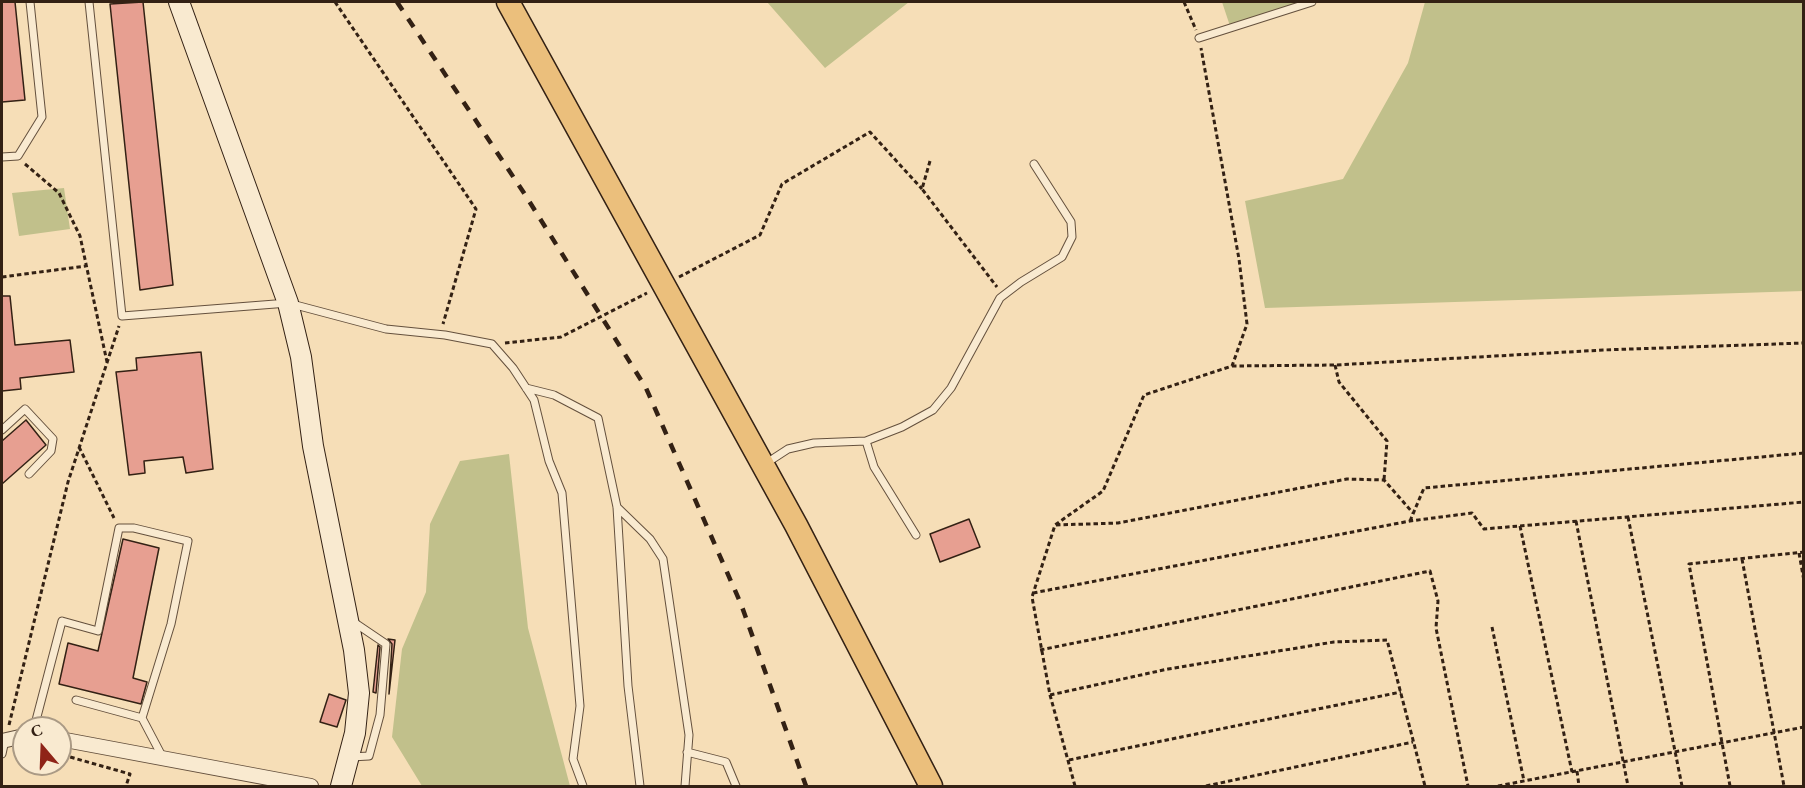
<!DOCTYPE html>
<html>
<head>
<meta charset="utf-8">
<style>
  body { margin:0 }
  #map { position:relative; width:1805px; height:788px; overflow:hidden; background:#f6deb7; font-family:"EB Garamond",serif }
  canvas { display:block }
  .frame { position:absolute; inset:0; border:3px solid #332114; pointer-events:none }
  .north { position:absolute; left:12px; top:716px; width:60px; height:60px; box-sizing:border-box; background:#f9ead0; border:2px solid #aa9a85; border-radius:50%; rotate:341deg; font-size:16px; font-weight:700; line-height:24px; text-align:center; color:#332114 }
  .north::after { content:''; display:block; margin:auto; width:21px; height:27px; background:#8f2418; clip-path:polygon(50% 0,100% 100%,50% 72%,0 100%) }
</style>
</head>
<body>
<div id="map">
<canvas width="1805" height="788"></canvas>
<div class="frame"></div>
<div class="north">С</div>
</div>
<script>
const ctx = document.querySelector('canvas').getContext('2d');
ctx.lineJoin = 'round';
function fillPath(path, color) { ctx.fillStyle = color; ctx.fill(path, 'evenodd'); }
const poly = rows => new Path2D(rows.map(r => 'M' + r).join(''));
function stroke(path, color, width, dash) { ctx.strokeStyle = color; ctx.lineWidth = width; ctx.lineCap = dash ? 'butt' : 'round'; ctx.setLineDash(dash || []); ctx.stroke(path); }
fillPath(poly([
  [767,2,909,2,825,68],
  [1222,2,1304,2,1230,26],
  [1425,2,1803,2,1803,291,1265,308,1245,201,1343,179,1408,63],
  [64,188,70,229,19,236,12,193],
  [509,454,528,628,570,786,422,786,392,737,402,649,426,592,430,524,460,461]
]), '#c1c08b');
const building = poly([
  [2,2,15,2,25,100,2,102,2,2],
  [143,2,173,285,140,290,110,4,143,2],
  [2,296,10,296,15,345,70,340,74,372,20,378,21,389,2,391,2,296],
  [201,352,213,469,186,473,183,457,144,461,145,473,129,475,116,372,137,370,136,358,201,352],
  [26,420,46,445,2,484,2,441,26,420],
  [969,519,980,547,940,562,930,534,969,519],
  [123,539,159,548,133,678,147,682,141,704,59,684,68,643,98,651,123,539],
  [388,639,395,640,389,694,392,644,388,639],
  [378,645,380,647,376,693,373,692,378,645],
  [329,694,346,700,337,727,320,722,329,694]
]);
fillPath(building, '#e79f91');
stroke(building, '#332114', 1.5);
const lane = poly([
  [89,2,122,316,288,303,386,329,445,335,492,344,513,368,534,400,549,461,562,493,580,706,573,759,583,786],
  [1199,38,1312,2],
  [2,157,18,156,42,117,30,2],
  [526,388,554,395,598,418,617,507,628,686,640,786],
  [2,430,25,409,53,439,51,451,29,474],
  [866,441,874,467,916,535],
  [765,464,788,449,814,443,866,441,902,427,933,410,951,388,1000,298,1021,282,1062,257,1072,237,1071,222,1034,164],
  [617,507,650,539,663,559,689,735,685,786],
  [76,700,142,718,162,756],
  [34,728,62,621,98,631,119,528,134,528,188,541,171,624,142,718],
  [687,752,726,762,736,786],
  [2,754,5,740],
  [351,757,369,756,380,715,386,644,352,621]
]);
const street = poly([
  [60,739,311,786],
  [2,741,24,736]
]);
const secondary = poly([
  [179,2,288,303,301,357,313,446,354,650,359,693,355,733,341,786]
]);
const primary = poly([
  [508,2,796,525,931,786]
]);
stroke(lane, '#64503d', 9);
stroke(street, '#64503d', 16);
stroke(secondary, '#332114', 22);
stroke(primary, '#332114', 25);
stroke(poly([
  [335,2,476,209,443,324],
  [1184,2,1196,30],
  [930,161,922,189,997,287],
  [25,164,59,193,80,236,107,362],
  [2,277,86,266],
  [679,277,760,235,782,184,870,132,922,189],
  [505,343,561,337,647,293],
  [1335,365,1339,382,1387,441,1384,480],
  [1232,366,1335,365,1603,350,1804,343],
  [79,447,114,518],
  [1628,517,1682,786],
  [1410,521,1424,488,1804,453],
  [1576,521,1628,786],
  [1056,525,1118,523,1347,479,1384,480,1413,513],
  [1520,526,1572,772],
  [1799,553,1804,581],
  [1742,559,1784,786],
  [1033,593,1410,521,1472,513,1484,529,1804,502],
  [1492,627,1524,781],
  [1040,650,1430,571,1438,601,1436,628,1468,786],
  [1050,695,1168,669,1334,642,1387,640,1425,786],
  [9,725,68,482,119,326],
  [63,755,130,774,126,786],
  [1069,760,1401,692],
  [1577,771,1579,786],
  [1075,786,1050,695,1032,597,1055,525,1103,491,1144,395,1232,366,1247,324,1239,259,1201,48],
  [1206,786,1413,742],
  [1498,786,1804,727],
  [1730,786,1689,564,1804,552]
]), '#332114', 3, [4.5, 3]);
stroke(lane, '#f9ead0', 7);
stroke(street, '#f9ead0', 14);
stroke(secondary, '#f9ead0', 20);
stroke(primary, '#ebbf7c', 22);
stroke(poly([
  [397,2,524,193,646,388,741,604,806,786]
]), '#332114', 4.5, [10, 10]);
</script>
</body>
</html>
